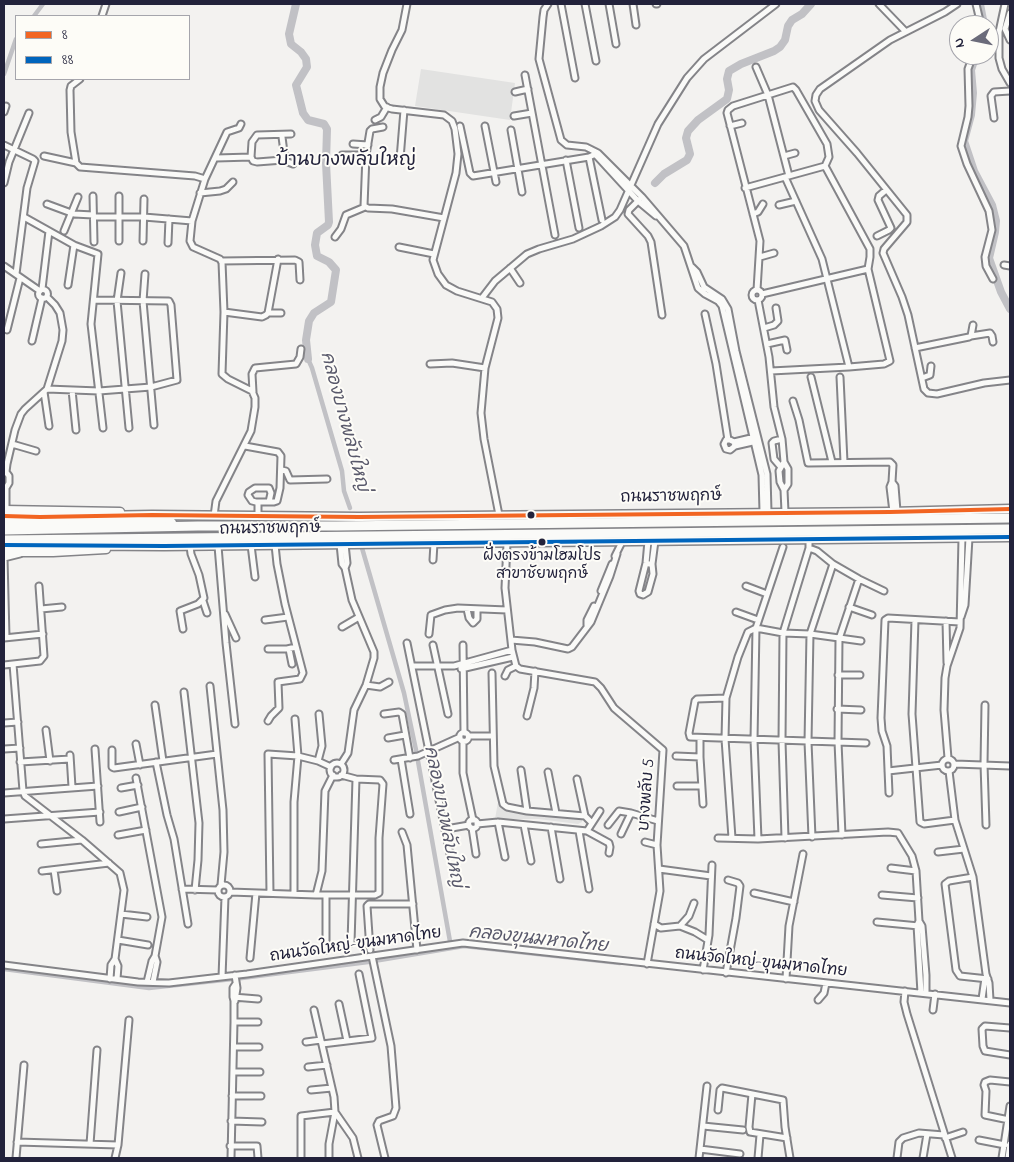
<!DOCTYPE html>
<html>
<head>
<meta charset="utf-8">
<style>
  body { margin:0 }
  #map { position:relative; width:1014px; height:1162px; overflow:hidden; background:#f3f2f0; font-family:"Indie Flower",sans-serif }
  canvas { display:block }
  .frame { position:absolute; inset:0; border:5px solid #22223b; pointer-events:none }
  .legend { position:absolute; left:15px; top:15px; width:175px; height:65px; box-sizing:border-box; background:#fdfcf7; border:1px solid #a5a5ac; margin:0; padding:6px 9px; list-style:none; font-size:15px; color:#22223b }
  .legend li { display:flex; align-items:center; gap:10px; height:25px }
  .legend b { width:25px; border:1px solid #a5a5ac }
  .north { position:absolute; left:949px; top:15px; width:50px; height:50px; box-sizing:border-box; background:#fdfcf7; border:1px solid #a5a5ac; border-radius:50%; rotate:259deg; font-size:14px; font-weight:700; line-height:20px; text-align:center; color:#22223b }
  .north::after { content:''; display:block; margin:auto; width:18px; height:22px; background:#6b6b7a; clip-path:polygon(50% 0,100% 100%,50% 72%,0 100%) }
</style>
</head>
<body>
<div id="map">
<canvas width="1014" height="1162"></canvas>
<div class="frame"></div>
<ul class="legend">
<li><b style="height:6px;background:#f26522"></b>8</li>
<li><b style="height:6px;background:#0065bd"></b>88</li>
</ul>
<div class="north">N</div>
</div>
<script>
const ctx = document.querySelector('canvas').getContext('2d');
ctx.lineJoin = 'round';
function fillPath(path, color) { ctx.fillStyle = color; ctx.fill(path, 'evenodd'); }
const poly = rows => new Path2D(rows.map(r => 'M' + r).join(''));
function stroke(path, color, width, dash) { ctx.strokeStyle = color; ctx.lineWidth = width; ctx.lineCap = dash ? 'butt' : 'round'; ctx.setLineDash(dash || []); ctx.stroke(path); }
function drawText(font, color, halo, rows, align = 'center') {
  ctx.font = font + ' "Indie Flower","Playpen Sans Thai",sans-serif'; ctx.lineWidth = 4; ctx.setLineDash([]); ctx.textBaseline = 'middle'; ctx.strokeStyle = halo; ctx.fillStyle = color; for (const [text, x, y, turn = 0] of rows) {
    ctx.save(); ctx.translate(x, y); ctx.rotate((+turn || 0) * Math.PI / 180); ctx.textAlign = isNaN(turn) ? turn : align; if (halo) ctx.strokeText(text, 0, 0); ctx.fillText(text, 0, 0); ctx.restore();
  }
}
fillPath(poly([
  [421,69,515,83,510,120,415,106],
  [498,802,511,812,563,813,582,815,582,822,578,824,538,819,495,819]
]), '#e2e2e1');
stroke(poly([
  [34,16,43,4],
  [4,74,16,39],
  [308,359,312,368,342,471,344,491,350,508],
  [362,548,404,693,416,750,451,947],
  [4,969,149,988,242,978,368,962,464,946,620,963]
]), '#c1c1c5', 4.5);
stroke(poly([
  [296,4,289,34,291,44,301,52,306,59,307,67,296,85,303,113,308,120,324,124,327,129,326,163,329,222,328,225,317,233,315,245,317,256,329,262,336,270,331,302,314,313,309,321,306,340,308,359],
  [980,4,984,25],
  [976,55,971,70,973,93,971,115,964,141,974,171,992,205,996,221,995,232,989,258,1001,292,1010,309],
  [655,183,664,174,687,160,690,154,686,138,688,131,698,120,727,99,729,90,727,79,729,71,741,64,774,51,780,47,785,40,788,26,792,20,802,14,811,4]
]), '#c1c1c5', 8);
const minor = poly([
  [407,4,402,30,392,50,383,73,380,87,380,99,385,107,392,109,444,115,452,121,455,129,458,154,456,173,433,260,438,274,446,285,457,291,492,302,497,309,498,318,485,368,481,413,484,439,499,515],
  [548,4,544,10,543,17,539,59,561,140,567,145,586,147,598,153,642,197,684,246,698,288,705,294,718,301,722,306,762,475,763,512],
  [561,4,575,78],
  [585,4,596,61],
  [609,4,616,44],
  [633,4,636,25],
  [656,4,657,4],
  [879,4,905,31],
  [957,4,945,12,890,40,820,89,816,95,815,101,819,110,857,153,907,215,907,222,884,249,883,253,902,297,908,315,924,389,928,393,937,394,984,383,1010,380],
  [976,4,981,25],
  [1005,4,999,32,999,58,1002,69,1010,83],
  [1010,13,1005,29,1010,40],
  [102,16,106,4],
  [973,55,968,69,969,106,968,117,961,146,967,164,989,211,992,230,985,257,986,266,993,279],
  [756,67,768,95,789,176],
  [525,75,555,235],
  [515,92,528,89],
  [4,112,6,106],
  [514,116,532,113],
  [994,118,991,96,994,92,1010,91],
  [375,120,381,117,387,107],
  [460,126,470,173,473,176,589,157,598,153],
  [485,126,496,182],
  [730,126,742,123],
  [383,127,372,129,370,131,366,155,364,206,368,208,392,209,444,218],
  [511,130,522,192],
  [282,137,285,160],
  [353,144,368,145],
  [4,145,33,159,35,161,27,188,16,274],
  [594,153,638,201,656,216],
  [342,155,366,155],
  [44,156,76,163,80,167,195,176,205,179,192,221,190,241,193,247,220,259,222,262,224,312,222,374,228,379,252,391,255,398,255,407,251,431,216,501,214,516],
  [784,156,795,153],
  [251,157,253,161,257,162,283,160,293,164],
  [589,157,602,220],
  [216,158,251,157,252,142,257,135,291,134],
  [400,159,404,110],
  [566,160,579,228],
  [76,163,71,132,70,90,71,86,80,79],
  [785,177,822,259,849,367],
  [205,179,227,132,239,128,241,124],
  [4,183,9,162,29,113],
  [745,188,825,166],
  [200,193,220,191,226,189,233,182],
  [93,196,94,242],
  [119,196,119,241],
  [642,197,629,210,628,214,648,236,651,242,662,315],
  [47,204,74,214,93,215],
  [779,205,796,201],
  [753,214,758,212,763,204],
  [24,217,74,245,98,254,91,324,103,428],
  [94,217,144,217,192,221],
  [64,231,78,197],
  [877,236,889,230,891,228,878,200,879,196,886,190],
  [335,237,341,229,346,215,365,207],
  [143,241,144,199],
  [168,243,169,219],
  [399,247,434,254],
  [760,257,774,253],
  [221,261,295,260,299,262,300,280],
  [1004,265,1010,266],
  [4,266,40,291],
  [692,267,697,272,704,287,722,299,728,309,736,351,767,474,768,512],
  [510,268,520,283],
  [121,273,117,301,129,428],
  [145,274,143,301,154,425],
  [68,285,74,245],
  [42,289,49,231],
  '38.5 294a4.5 4.5 0 1 1 9 0a4.5 4.5 0 1 1-9 0Z',
  '752 295a5 5 0 1 1 10 0a5 5 0 1 1-10 0Z',
  [757,290,760,241,727,113,728,110,733,106,793,87,796,90,827,144,829,157,825,166,870,249,870,257,868,269,890,361,884,364,849,367,771,371],
  [762,294,868,269],
  [482,298,495,281,527,254,539,249,573,239,601,226,615,217,620,210,658,124,687,78,704,59,776,4],
  [758,300,769,357,774,407,782,439,784,462,788,469,788,484,784,490],
  [224,312,262,317,266,315,268,313,278,259],
  [268,313,281,313],
  [705,314,716,364,728,440],
  [764,328,774,325,778,321,776,308],
  [7,330,20,278],
  [971,336,990,333,992,336,993,342],
  [32,341,42,298],
  [767,344,785,340,787,350],
  [915,348,969,337,971,336,973,325],
  [430,364,452,363,485,368],
  [811,377,832,462],
  [840,377,844,462],
  [922,378,930,375,931,366],
  [47,389,99,391,151,387,177,380,171,305,169,301,94,300],
  [72,390,76,430],
  [44,392,49,426],
  [253,392,252,374,255,368,296,364,300,357,301,349],
  [793,401,799,420,808,463,890,462,893,465,892,482],
  [734,442,755,437],
  [12,444,36,451],
  [245,446,278,452,281,456,280,488,277,501,274,502,256,502,252,501,248,495,249,492,255,488,269,488,271,493,269,502],
  [735,446,734,442,730,440,726,440,724,444,726,449,730,450,735,446,757,441],
  [784,462,779,471,780,482,784,490,785,512],
  [780,466,774,459,772,443,774,441,782,439],
  [282,470,286,471,290,480,327,479],
  [6,510,6,488,9,483,9,476,6,472,7,464,15,430,21,414,25,409,47,389,62,341,63,330,60,313,55,305,47,297],
  [893,512,890,487,892,482,895,486,897,511],
  [258,517,258,502],
  [648,541,646,563,639,591,640,594,643,595,648,592,653,574,652,564],
  [507,543,505,588,512,650,516,666,520,669,595,682,601,688,614,708,663,750,657,845,660,891,647,964],
  [340,544,342,564,345,568,352,600,374,652,374,658,366,685,354,710,348,753,341,764],
  [345,544,347,563,345,568],
  [251,545,255,577],
  [218,546,226,643,235,724],
  [809,548,817,551,833,564,859,579,884,591],
  [615,556,622,542],
  [4,557,6,637],
  [4,558,20,554],
  [433,560,434,543],
  [649,564,652,564,655,541],
  [746,586,767,594],
  [601,591,612,564],
  [203,601,207,613],
  [849,607,872,615],
  [41,609,62,607],
  [467,609,469,618,473,623,477,619,477,609],
  [736,612,758,620],
  [225,614,236,638],
  [961,617,965,605,969,538],
  [265,620,288,617],
  [915,620,912,714,920,822,924,824,955,820],
  [946,621,947,663],
  [587,625,587,620,594,606],
  [342,627,359,617],
  [183,629,180,611,198,604,204,598,199,575,191,554,190,546],
  [429,634,431,615,445,610,458,608,507,610],
  [4,638,43,634],
  [511,640,535,642,568,649,572,647,591,622,610,576,617,554],
  [407,643,450,854],
  [433,645,448,714],
  [463,645,464,733],
  [268,649,287,649,296,647],
  [289,649,292,664],
  [13,664,23,791,25,796,82,840,120,873,124,890,115,959,111,965,110,979],
  [4,665,40,661,44,656,39,586],
  [412,666,454,666,512,650],
  [461,669,513,657],
  [492,673,494,766,503,804,507,807,527,811,585,816,591,822],
  [838,675,860,675],
  [505,676,508,670,516,666],
  [366,685,380,687,389,682],
  [210,686,223,810,224,852,221,885],
  [184,692,199,823,198,860,195,890],
  [726,698,697,699,695,701,689,733,690,737,866,743],
  [155,705,163,761],
  [985,705,984,764,986,825],
  [837,709,861,710],
  [384,714,399,712,402,714,410,758],
  [527,716,534,688,535,671],
  [268,721,271,716,279,708,278,682,300,679,303,673,285,604,277,564,275,545],
  [4,723,18,722],
  [46,730,50,761],
  '459.5 737a4.5 4.5 0 1 1 9 0a4.5 4.5 0 1 1-9 0Z',
  [469,736,492,736],
  [388,738,405,735],
  [700,738,700,757,703,804],
  [463,741,463,773,473,820],
  [136,744,140,765],
  [4,749,20,748],
  [95,749,100,822],
  [112,750,112,767,114,768,217,754],
  [70,755,72,787],
  [676,756,700,757],
  [948,758,944,710,945,678,947,666,960,628,962,538],
  '942 765a6 6 0 1 1 12 0a6 6 0 1 1-12 0Z',
  [401,759,410,814],
  [394,760,418,756,460,737],
  [318,761,322,746,319,714],
  [20,762,70,759],
  [156,762,167,815,174,839,188,924],
  '330 770a7 7 0 1 1 14 0a7 7 0 1 1-14 0Z',
  [955,764,1010,766],
  [521,770,527,811],
  [888,771,942,765],
  [949,771,955,820,973,877,986,974,989,983,990,1000],
  [548,772,556,813],
  [136,778,162,917,155,956,152,961,147,982],
  [577,779,585,816],
  [677,786,701,786],
  [121,788,138,785],
  [4,793,98,786],
  [889,793,887,746,882,731,881,718,885,620,888,618,960,622],
  [119,812,142,807],
  [4,819,100,812],
  '468.5 824a4.5 4.5 0 1 1 9 0a4.5 4.5 0 1 1-9 0Z',
  [498,822,505,857],
  [477,824,498,822,587,831,600,811],
  [524,825,531,861],
  [608,825,619,811,631,813,658,821],
  [551,827,560,879],
  [472,828,476,854],
  [446,829,469,825],
  [579,831,589,889],
  [587,831,609,843,610,847,609,853],
  [402,832,407,845,417,950],
  [621,834,631,813],
  [118,835,146,830],
  [842,835,838,742,839,639,859,579],
  [812,837,808,742,810,634,833,564],
  [718,838,758,839,888,832,898,833,912,856,916,871,919,921,917,925,921,993],
  [732,838,725,739,726,698,738,657,748,632,756,628,783,633,810,634,861,641],
  [785,838,782,741,783,633,809,548,809,540],
  [758,839,754,740,756,628,783,547],
  [645,842,657,845],
  [41,844,82,840],
  [938,852,964,849],
  [891,868,916,871],
  [659,869,711,876],
  [54,870,57,891],
  [42,871,109,863],
  [973,877,949,881,945,884,956,970,960,976,988,979],
  '218 891a6 6 0 1 1 12 0a6 6 0 1 1-12 0Z',
  [182,889,218,890],
  [230,892,316,895,375,895,379,893,379,838,383,784,380,780,356,779,341,775],
  [270,893,268,754,298,756,318,761,331,767],
  [754,893,794,902],
  [294,894,294,802,298,756,295,719],
  [316,895,322,871,325,791,333,775],
  [882,895,918,898],
  [121,914,147,917],
  [919,921,922,926,926,975,926,993],
  [877,922,919,926],
  [654,924,661,928,680,926,695,932,708,940],
  [680,926,689,916,694,903],
  [118,940,148,945],
  [351,943,356,779],
  [326,950,326,895],
  [370,950,367,906,369,904,413,904],
  [372,956,391,1046,396,1108,393,1116,379,1121,377,1125,385,1158],
  [250,958,256,893],
  [115,959,118,966,117,979],
  [4,965,138,982,169,983,247,974,463,943,1010,1003],
  [703,970,709,935,712,865],
  [726,973,736,918,740,886,738,883,728,880],
  [222,977,225,897],
  [786,979,789,926,803,854],
  [153,982,157,962,155,956],
  [905,991,904,1002,907,1014,952,1158],
  [233,997,258,999],
  [982,999,985,978],
  [818,1000,824,993,826,983],
  [235,1001,237,988,235,975],
  [339,1004,347,1041],
  [314,1010,334,1097,335,1112,329,1144,329,1158],
  [933,1010,935,994],
  [234,1022,258,1022],
  [1010,1028,985,1026,982,1029,983,1046,985,1051,1010,1055],
  [306,1042,321,1040],
  [322,1044,372,1038,359,974],
  [234,1047,259,1047],
  [308,1067,327,1065],
  [233,1072,260,1072],
  [311,1090,332,1088],
  [752,1094,749,1127,750,1132,787,1138],
  [232,1096,261,1096],
  [718,1110,720,1090,722,1088,783,1100,785,1127,790,1158],
  [1009,1120,985,1115,986,1091,984,1085,985,1082,990,1080,1010,1082],
  [231,1121,262,1122],
  [703,1126,743,1130],
  [945,1138,963,1132],
  [979,1140,1005,1145],
  [17,1142,118,1145],
  [90,1144,97,1050],
  [230,1146,257,1146,258,1158],
  [700,1149,740,1154],
  [16,1158,24,1065],
  [115,1158,118,1145,129,1020],
  [231,1158,234,1022,234,1001,233,997,233,988,235,985],
  [301,1158,301,1116,335,1112,353,1138,358,1158],
  [699,1158,707,1086],
  [758,1158,760,1135],
  [897,1158,899,1142,903,1138,919,1133,944,1135],
  [923,1158,927,1134],
  [1002,1158,1010,1106],
  [1008,1158,1010,1144]
]);
const secondary = poly([
  [4,510,120,512],
  [4,516,40,517,152,515,359,517,890,512,1010,509],
  [4,523,172,523],
  [4,545,164,546,1010,537],
  [4,552,53,552,106,549]
]);
const primary = poly([
  [4,530,198,526,336,526,1010,518],
  [4,540,1010,529]
]);
stroke(minor, '#848488', 9);
stroke(secondary, '#848488', 11);
stroke(primary, '#848488', 12);
stroke(minor, '#fafaf8', 5);
stroke(secondary, '#fafaf8', 8);
stroke(primary, '#fafaf8', 9);
stroke(poly([
  [4,516,40,517,152,515,359,517,890,512,1010,509]
]), '#f26522', 4);
stroke(poly([
  [4,545,164,546,1010,537]
]), '#0065bd', 4);
for (const [x, y, r, color] of [
  [531,515,4.5,"#22223b"],
  [542,542,4.5,"#22223b"]
]) { const dot = new Path2D(); dot.arc(x, y, r, 0, 2 * Math.PI); ctx.fillStyle = color; ctx.fill(dot); stroke(dot, '#fdfcf7', 2); }
drawText('15px', '#22223b', '#fdfcf7', [
  ["ฝั่งตรงข้ามโฮมโปร",542,558],
  ["สาขาชัยพฤกษ์",542,576]
]);
drawText('16px', '#22223b', '#fdfcf7', [
  ["ถนนราชพฤกษ์",671,498,-1],
  ["ถนนราชพฤกษ์",270,530,-1],
  ["บางพลับ 5",648,795,-86],
  ["ถนนวัดใหญ่-ขุนมหาดไทย",356,946,-8],
  ["ถนนวัดใหญ่-ขุนมหาดไทย",761,964,6]
]);
drawText('italic 18px', '#59596b', '#fdfcf7', [
  ["คลองบางพลับใหญ่",343,422,75],
  ["คลองบางพลับใหญ่",442,817,79],
  ["คลองขุนมหาดไทย",538,941,6]
]);
drawText('19px', '#22223b', '#fdfcf7', [
  ["บ้านบางพลับใหญ่",346,162]
]);
</script>
</body>
</html>
